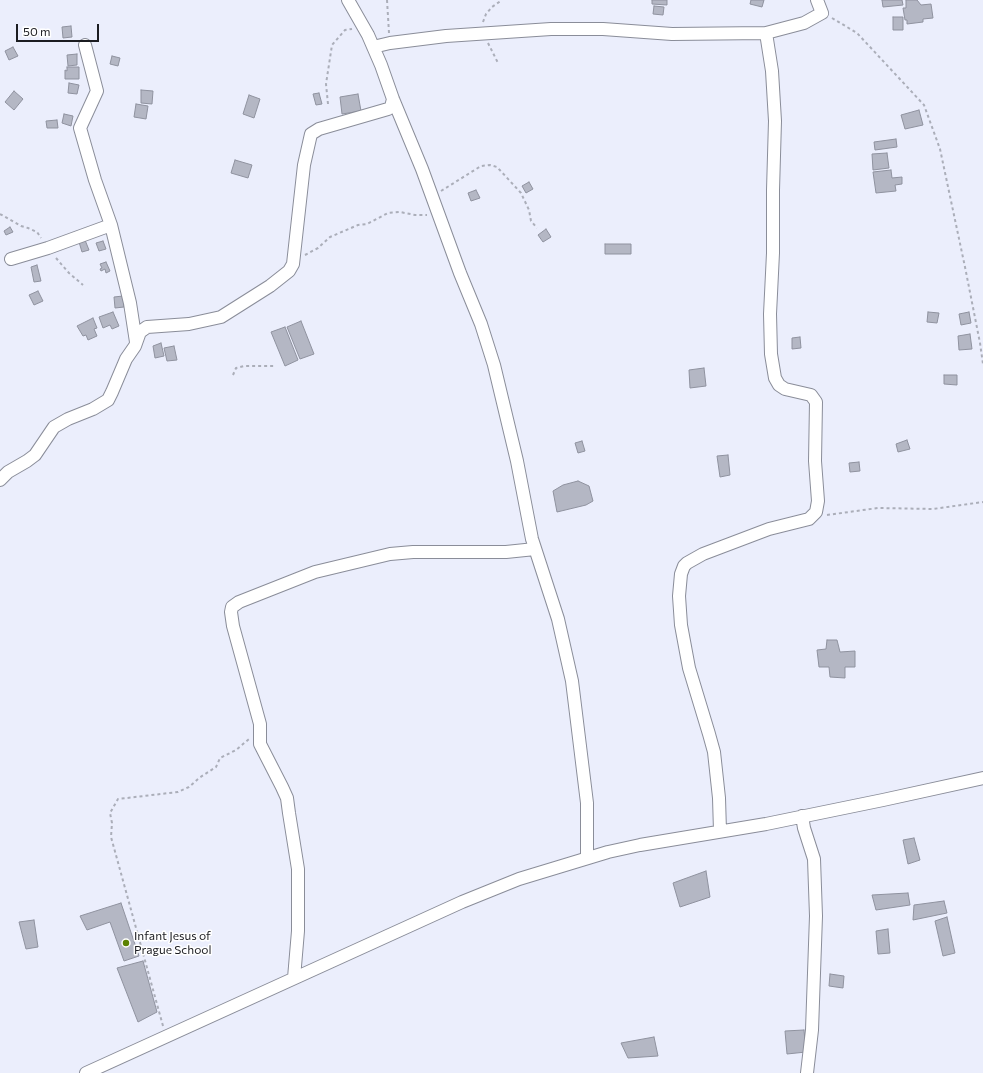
<!DOCTYPE html>
<html>
<head>
<meta charset="utf-8">
<style>
  body { margin:0 }
  #map { position:relative; width:983px; height:1073px; overflow:hidden; background:#ebeefc; font-family:Commissioner,sans-serif }
  canvas { display:block }
  .scale { position:absolute; left:16px; top:24px; width:83px; height:18px; box-sizing:border-box; border:2px solid #1b1c21; border-top:0; padding-left:5px; font-size:12px; line-height:14px; white-space:nowrap; color:#1b1c21; -webkit-text-stroke:3px #fff; paint-order:stroke }
</style>
</head>
<body>
<div id="map">
<canvas width="983" height="1073"></canvas>
<div class="scale">50 m</div>
</div>
<script>
const ctx = document.querySelector('canvas').getContext('2d');
ctx.lineJoin = 'round';
function fillPath(path, color) { ctx.fillStyle = color; ctx.fill(path, 'evenodd'); }
const poly = rows => new Path2D(rows.map(r => 'M' + r).join(''));
function stroke(path, color, width, dash) { ctx.strokeStyle = color; ctx.lineWidth = width; ctx.lineCap = dash ? 'butt' : 'round'; ctx.setLineDash(dash || []); ctx.stroke(path); }
function drawText(font, color, halo, rows, align = 'center') {
  ctx.font = font + ' Commissioner,sans-serif'; ctx.lineWidth = 3; ctx.setLineDash([]); ctx.textBaseline = 'middle'; ctx.strokeStyle = halo; ctx.fillStyle = color; for (const [text, x, y, turn = 0] of rows) {
    ctx.save(); ctx.translate(x, y); ctx.rotate((+turn || 0) * Math.PI / 180); ctx.textAlign = isNaN(turn) ? turn : align; if (halo) ctx.strokeText(text, 0, 0); ctx.fillText(text, 0, 0); ctx.restore();
  }
}
const building = poly([
  [652,0,667,0,667,5,652,4,652,0],
  [751,0,764,0,762,7,750,4,751,0],
  [882,0,902,0,903,5,883,7,882,0],
  [906,0,917,0,921,5,931,4,933,18,923,19,923,22,907,24,907,20,905,20,903,8,906,8,906,0],
  [654,6,664,7,663,15,653,14,654,6],
  [893,17,903,17,903,30,893,30,893,17],
  [71,26,72,37,63,38,62,27,71,26],
  [13,47,18,56,9,60,5,51,13,47],
  [77,54,77,65,68,66,67,55,77,54],
  [112,56,120,58,118,66,110,64,112,56],
  [67,67,79,67,79,79,65,79,65,70,67,71,67,67],
  [69,83,79,85,77,94,68,93,69,83],
  [141,90,153,91,152,104,141,103,141,90],
  [14,91,23,99,14,110,5,102,14,91],
  [319,93,322,104,316,105,313,94,319,93],
  [358,94,361,111,342,114,340,97,358,94],
  [249,95,260,99,254,118,243,114,249,95],
  [136,104,148,106,146,119,134,117,136,104],
  [919,110,923,125,905,129,901,115,919,110],
  [64,114,73,116,71,126,62,123,64,114],
  [57,120,58,128,47,128,46,121,57,120],
  [896,139,897,147,875,150,874,142,896,139],
  [887,153,889,168,873,170,872,154,887,153],
  [235,160,252,165,248,178,231,173,235,160],
  [891,170,892,178,902,177,902,184,895,185,896,191,876,193,873,172,891,170],
  [529,182,533,189,526,193,522,186,529,182],
  [476,190,480,198,471,201,468,193,476,190],
  [10,227,13,232,6,235,4,231,10,227],
  [546,229,551,237,543,242,538,235,546,229],
  [85,240,89,250,82,252,79,242,85,240],
  [103,241,106,249,99,251,96,243,103,241],
  [605,244,631,244,631,254,605,254,605,244],
  [106,262,110,271,106,273,105,269,101,271,100,269,102,268,100,264,106,262],
  [37,265,41,281,34,282,31,267,37,265],
  [38,291,43,301,34,305,29,295,38,291],
  [123,296,124,307,115,308,114,297,123,296],
  [113,312,119,326,112,329,110,325,103,328,99,317,113,312],
  [928,312,939,313,937,323,927,322,928,312],
  [969,312,971,323,961,325,959,314,969,312],
  [93,318,97,328,94,329,97,336,88,340,86,335,83,336,77,326,93,318],
  [301,321,314,354,300,359,287,327,301,321],
  [285,327,298,360,285,366,271,332,285,327],
  [970,334,972,349,959,350,958,336,970,334],
  [800,337,801,348,792,349,792,338,800,337],
  [161,343,164,356,155,358,153,346,161,343],
  [174,346,177,360,167,361,164,348,174,346],
  [704,368,706,386,690,388,689,370,704,368],
  [944,375,957,375,957,385,944,384,944,375],
  [907,440,910,449,898,452,896,444,907,440],
  [582,441,585,451,578,453,575,443,582,441],
  [728,455,730,475,720,477,717,456,728,455],
  [859,462,860,471,850,472,849,463,859,462],
  [578,481,589,486,593,501,586,505,557,512,553,491,563,485,578,481],
  [827,640,837,640,840,652,855,651,855,667,845,667,845,678,830,677,829,667,819,667,817,650,826,649,827,640],
  [914,838,920,860,908,864,903,840,914,838],
  [706,871,710,897,680,907,673,883,706,871],
  [908,893,910,905,876,910,872,895,908,893],
  [944,901,947,913,913,920,914,905,944,901],
  [121,903,139,956,124,961,110,922,87,930,80,916,121,903],
  [947,917,955,953,943,956,935,921,947,917],
  [34,920,38,947,26,949,19,922,34,920],
  [888,929,890,953,878,954,876,931,888,929],
  [143,961,157,1012,138,1022,117,968,143,961],
  [830,974,844,976,843,988,829,986,830,974],
  [804,1030,806,1052,787,1054,785,1031,804,1030],
  [654,1037,658,1056,628,1058,621,1043,654,1037]
]);
fillPath(building, '#b4b7c4');
stroke(building, '#8f929f', 1);
const minor = poly([
  [348,0,368,35,381,65,393,99,422,169,460,273,481,324,494,365,517,461,532,539,558,619,572,681,587,803,587,858],
  [85,45,97,91,80,128,95,180,111,225,130,303,136,342],
  [373,47,390,43,446,36,551,29,603,29,672,34,766,33,804,23,822,13,817,0],
  [11,259,48,248,111,225],
  [0,480,8,472,27,461,35,455,54,427,68,419,93,409,108,400,112,392,126,359,135,346,140,332,147,327,189,324,221,317,270,286,289,271,293,264,304,165,311,134,319,129,388,109,391,107,393,99],
  [802,816,804,828,814,859,816,916,812,1030,807,1073],
  [720,831,719,798,714,752,709,734,689,668,681,625,679,596,681,574,684,566,687,563,703,554,769,529,809,519,816,512,818,501,815,461,816,402,811,395,785,389,779,385,775,378,771,354,770,314,773,253,773,190,775,121,772,71,766,33],
  [294,978,298,931,298,869,289,813,287,798,282,787,260,744,260,724,233,626,231,612,232,607,239,602,315,572,390,554,413,552,506,552,535,549],
  [86,1073,462,902,519,879,608,852,640,845,766,824,883,800,983,778]
]);
stroke(minor, '#8a8d99', 14);
stroke(poly([
  [387,0,389,33],
  [832,18,857,33,924,105,940,149,965,267,980,343,983,364],
  [483,22,486,14,492,7,502,0],
  [488,43,498,63],
  [328,104,326,84,332,45,345,30,352,29],
  [441,191,481,166,490,165,497,167,521,193,529,210,531,221,537,228],
  [0,214,21,226,28,228,37,232,41,238],
  [305,255,318,248,330,237,358,225,367,224,388,213,400,212,415,215,427,215],
  [56,258,69,273,83,285],
  [233,375,236,368,244,366,276,366],
  [827,515,878,508,933,509,983,502],
  [163,1026,111,837,112,823,110,813,118,799,178,792,189,787,199,778,216,767,220,758,236,750,249,739]
]), '#abaeb9', 2, [3, 3]);
stroke(minor, '#fff', 12);
for (const [x, y, r, color] of [
  [126,943,4,"#5b8201"]
]) { const dot = new Path2D(); dot.arc(x, y, r, 0, 2 * Math.PI); ctx.fillStyle = color; ctx.fill(dot); stroke(dot, '#fff', 1.5); }
drawText('12px', '#1b1c21', '#fff', [
  ["Infant Jesus of",134,936],
  ["Prague School",134,950]
], 'left');
</script>
</body>
</html>
